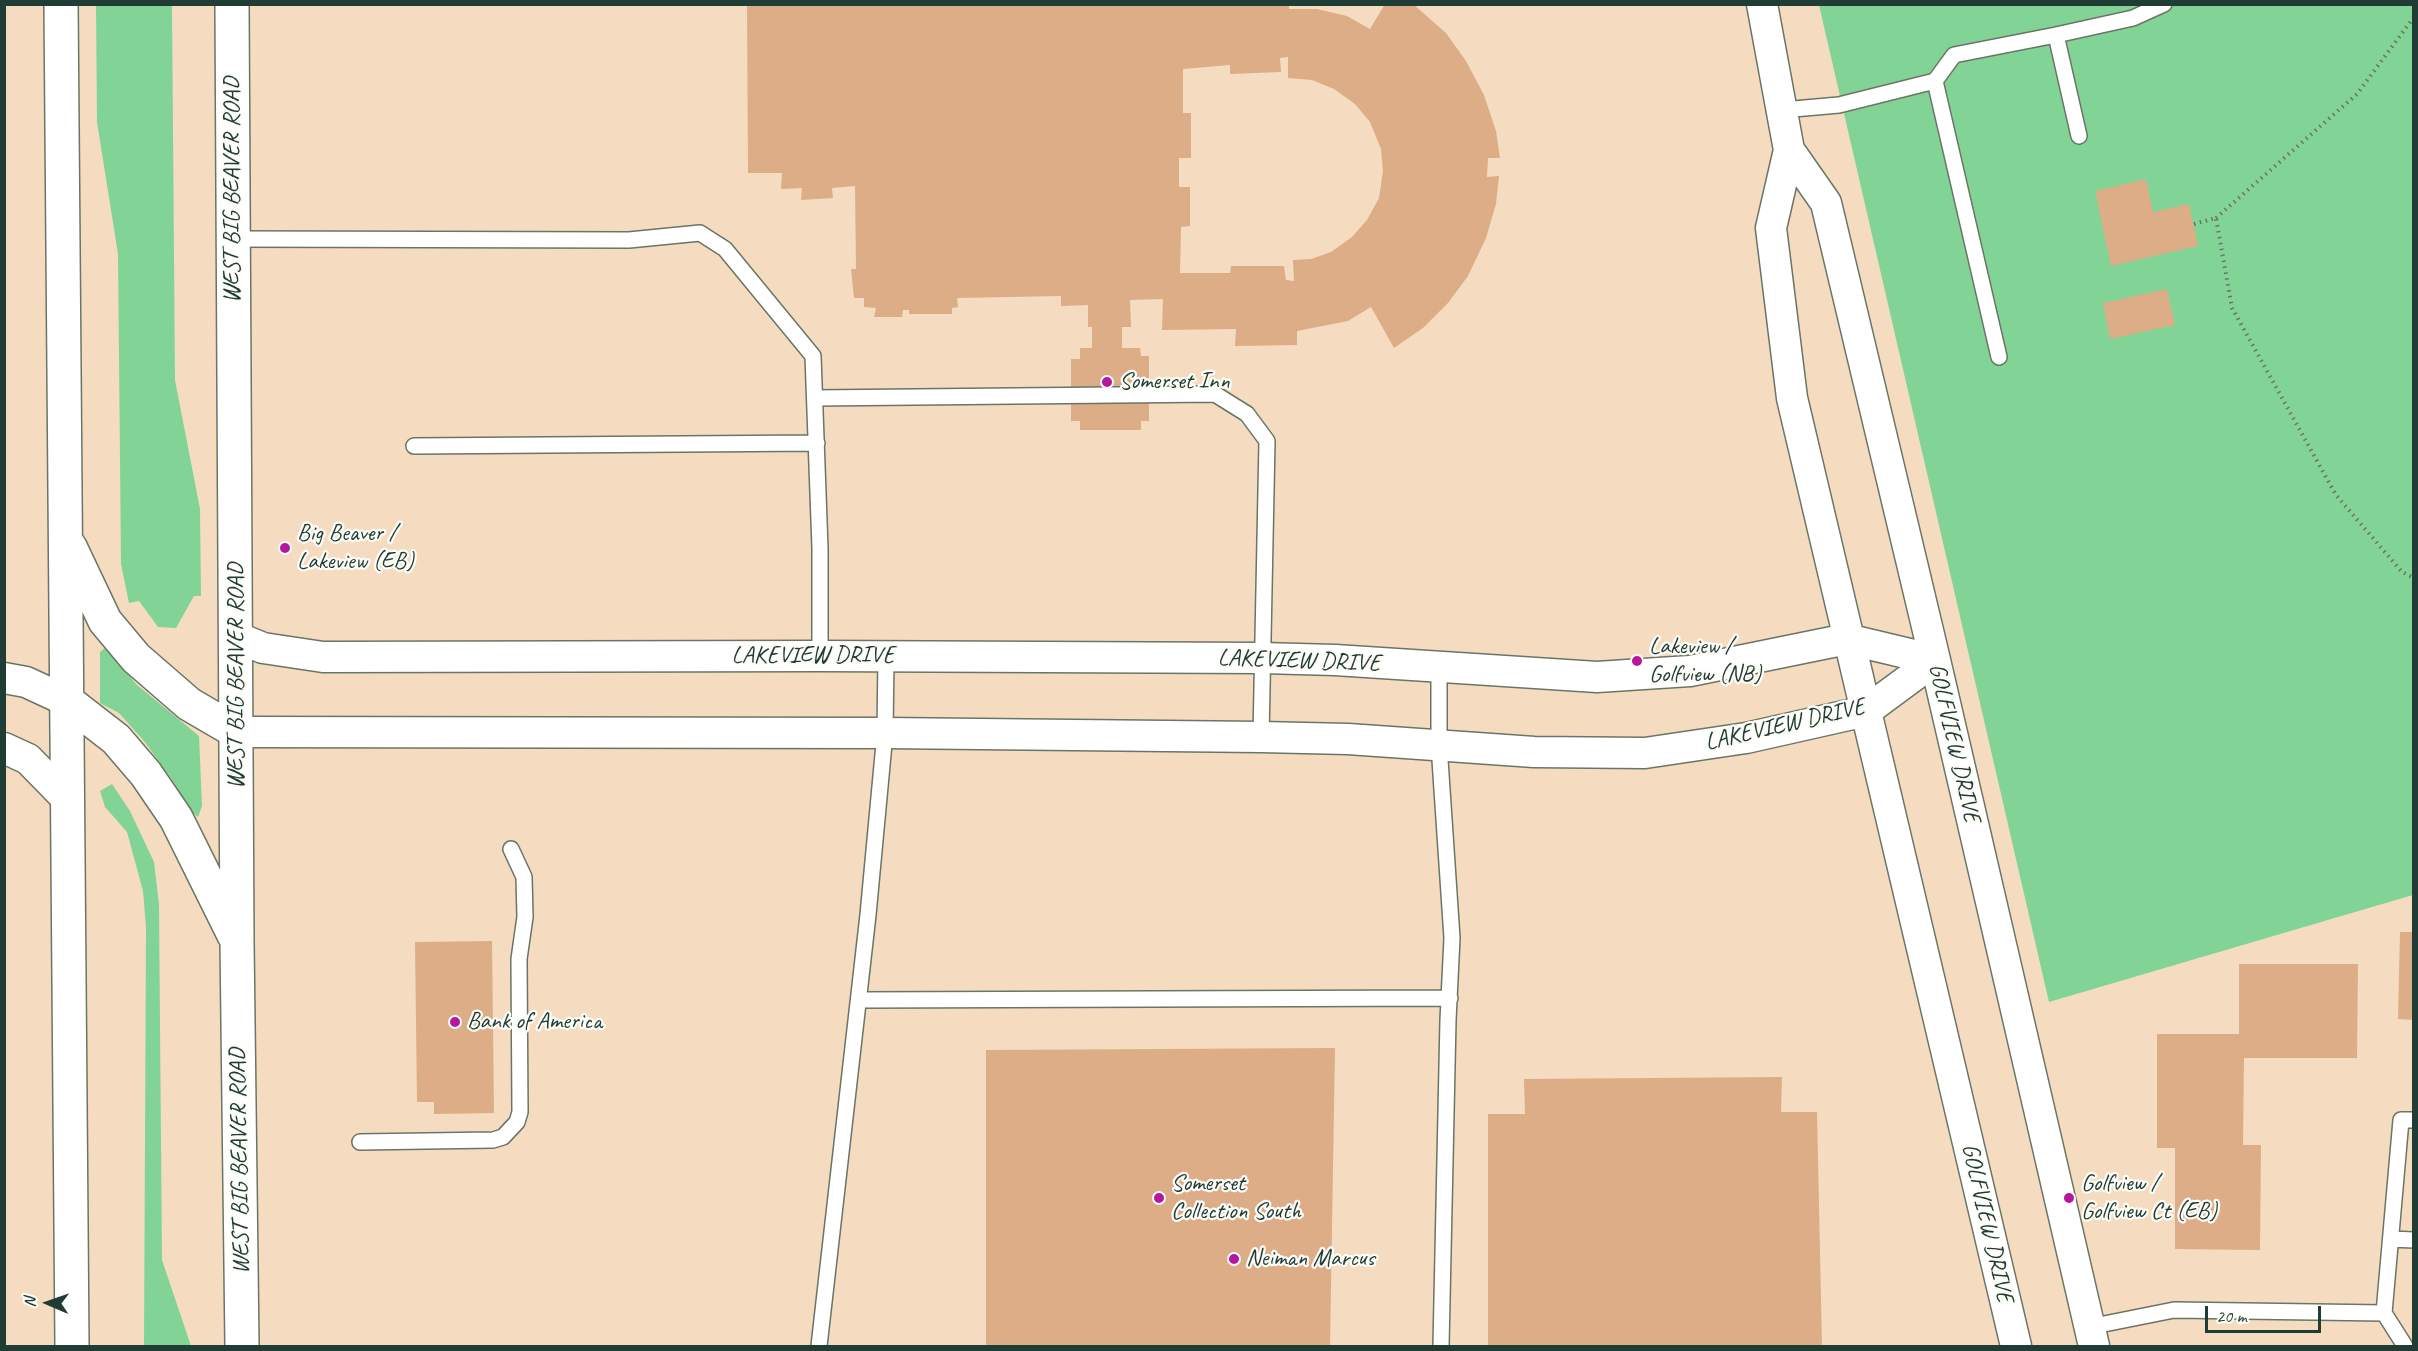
<!DOCTYPE html>
<html>
<head>
<meta charset="utf-8">
<style>
  body { margin:0 }
  #map { position:relative; width:2418px; height:1351px; overflow:hidden; background:#f5dcc0; font-family:Caveat,sans-serif }
  canvas { display:block }
  .frame { position:absolute; inset:0; border:6px solid #1f3d34; pointer-events:none }
  .north { position:absolute; left:18px; top:1273px; width:60px; height:60px; -webkit-text-stroke:4px #fdfcf7; paint-order:stroke; rotate:272deg; font-size:16px; font-weight:700; line-height:24px; text-align:center; color:#1f3d34 }
  .north::after { content:''; display:block; margin:auto; width:21px; height:27px; background:#1f3d34; clip-path:polygon(50% 0,100% 100%,50% 72%,0 100%) }
  .scale { position:absolute; left:2205px; top:1306px; width:116px; height:27px; box-sizing:border-box; border:3px solid #1f3d34; border-top:0; padding-left:8px; font-size:18px; line-height:21px; white-space:nowrap; color:#1f3d34; -webkit-text-stroke:4px #fdfcf7; paint-order:stroke }
</style>
</head>
<body>
<div id="map">
<canvas width="2418" height="1351"></canvas>
<div class="frame"></div>
<div class="north">N</div>
<div class="scale">20 m</div>
</div>
<script>
const ctx = document.querySelector('canvas').getContext('2d');
ctx.lineJoin = 'round';
function fillPath(path, color) { ctx.fillStyle = color; ctx.fill(path, 'evenodd'); }
const poly = rows => new Path2D(rows.map(r => 'M' + r).join(''));
function stroke(path, color, width, dash) { ctx.strokeStyle = color; ctx.lineWidth = width; ctx.lineCap = dash ? 'butt' : 'round'; ctx.setLineDash(dash || []); ctx.stroke(path); }
function drawText(font, color, halo, rows, align = 'center') {
  ctx.font = font + ' Caveat,sans-serif'; ctx.lineWidth = 4.5; ctx.setLineDash([]); ctx.textBaseline = 'middle'; ctx.strokeStyle = halo; ctx.fillStyle = color; for (const [text, x, y, turn = 0] of rows) {
    ctx.save(); ctx.translate(x, y); ctx.rotate((+turn || 0) * Math.PI / 180); ctx.textAlign = isNaN(turn) ? turn : align; if (halo) ctx.strokeText(text, 0, 0); ctx.fillText(text, 0, 0); ctx.restore();
  }
}
fillPath(poly([
  [96,5,172,5,175,380,200,509,201,596,194,596,176,628,158,627,139,601,129,603,121,564,118,254,97,122],
  [1819,5,2413,5,2413,895,2049,1002],
  [106,647,137,685,199,736,202,806,198,817,188,809,171,778,144,741,119,713,100,703,100,652],
  [112,784,130,811,154,862,159,904,162,1260,191,1346,144,1346,146,927,143,891,127,832,105,807,100,791]
]), '#81d496');
fillPath(poly([
  [747,4,1289,4,1289,9,1317,9,1347,16,1370,29,1385,4,1413,4,1446,33,1466,61,1484,95,1496,131,1500,158,1488,158,1487,177,1499,176,1496,204,1486,238,1468,276,1448,303,1423,328,1394,348,1371,307,1348,321,1297,331,1297,345,1235,346,1236,329,1162,330,1163,299,1130,300,1131,327,1122,327,1122,348,1140,348,1141,356,1149,356,1149,421,1141,421,1141,430,1080,430,1080,421,1071,421,1071,359,1080,359,1080,348,1092,348,1092,327,1088,327,1088,305,1061,306,1061,296,957,298,958,307,952,308,952,314,909,314,909,310,903,310,902,317,874,317,876,308,864,307,864,298,854,298,851,269,856,269,855,186,832,188,833,198,801,200,802,188,781,189,782,173,748,173],
  [1288,57,1288,78,1312,80,1334,89,1355,104,1370,122,1381,149,1383,171,1379,198,1367,220,1352,237,1331,252,1311,259,1293,260,1294,281,1286,280,1284,266,1231,266,1230,273,1180,273,1181,227,1190,226,1190,187,1179,187,1179,158,1191,158,1191,113,1183,113,1183,69,1230,65,1230,74,1281,72,1280,58],
  [2146,179,2153,212,2189,204,2198,246,2111,266,2095,191],
  [2167,289,2175,325,2110,339,2103,303],
  [2400,932,2414,932,2414,1020,2398,1019],
  [492,941,494,1113,434,1114,434,1102,417,1102,415,942],
  [2239,964,2358,964,2357,1058,2244,1058,2243,1145,2261,1145,2260,1250,2175,1249,2175,1148,2157,1148,2157,1034,2239,1034],
  [1335,1048,1330,1346,986,1346,986,1050],
  [1782,1077,1781,1112,1817,1112,1822,1346,1488,1346,1488,1114,1525,1114,1524,1079]
]), '#dcad87');
const service = poly([
  [2056,35,2133,18,2164,4],
  [1935,81,1954,55,2056,35,2079,136],
  [1782,110,1839,105,1935,81,1999,357],
  [233,239,629,240,700,233,725,249,813,356,820,548,820,656],
  [815,398,1215,394,1247,414,1267,441,1261,737],
  [414,446,817,443],
  [1439,668,1439,745,1452,938,1448,1020,1441,1346],
  [859,1000,1450,998],
  [360,1142,493,1140,503,1137,517,1122,520,1112,519,959,525,917,524,877,511,849],
  [2391,1239,2414,1240],
  [2089,1327,2174,1310,2384,1313],
  [819,1346,868,915,885,733,886,656],
  [2405,1346,2384,1313,2401,1120,2414,1120]
]);
const minor = poly([
  [1762,4,1789,150,1771,228,1792,398,2016,1346],
  [1789,150,1826,203,1935,660,2094,1346],
  [236,637,263,648,323,657,820,656,1262,658,1335,660,1597,677,1690,671,1847,639,1935,660],
  [4,678,26,682,67,701],
  [237,732,885,733,1261,737,1348,739,1534,752,1645,753,1746,738,1866,711,1935,660],
  [4,748,28,759,68,800]
]);
const primary = poly([
  [61,4,72,1346],
  [232,4,237,941,242,1346],
  [70,547,105,621,136,658,189,704,237,732],
  [67,701,116,739,146,774,176,818,234,935]
]);
stroke(service, '#6a7565', 18);
stroke(minor, '#6a7565', 33);
stroke(primary, '#6a7565', 36);
stroke(poly([
  [2216,218,2357,94,2414,17],
  [2194,224,2216,218,2232,308,2336,495,2402,572,2414,578]
]), '#6a7565', 4, [1.5, 4.5]);
stroke(service, '#fff', 15);
stroke(minor, '#fff', 30);
stroke(primary, '#fff', 33);
for (const [x, y, r, color] of [
  [1107,382,6,"#b5179e"],
  [285,548,6,"#b5179e"],
  [1637,661,6,"#b5179e"],
  [455,1022,6,"#b5179e"],
  [1159,1198,6,"#b5179e"],
  [2069,1198,6,"#b5179e"],
  [1234,1259,6,"#b5179e"]
]) { const dot = new Path2D(); dot.arc(x, y, r, 0, 2 * Math.PI); ctx.fillStyle = color; ctx.fill(dot); stroke(dot, '#fdfcf7', 2); }
drawText('24px', '#1f3d34', '#fdfcf7', [
  ["WEST BIG BEAVER ROAD",233,190,-90],
  ["LAKEVIEW DRIVE",813,656],
  ["LAKEVIEW DRIVE",1299,661,2],
  ["WEST BIG BEAVER ROAD",237,676,-90],
  ["LAKEVIEW DRIVE",1785,725,-13],
  ["GOLFVIEW DRIVE",1954,743,77],
  ["WEST BIG BEAVER ROAD",240,1161,-91],
  ["GOLFVIEW DRIVE",1987,1223,77]
]);
drawText('24px', '#1f3d34', '#fdfcf7', [
  ["Somerset Inn",1119,382],
  ["Big Beaver /",297,534],
  ["Lakeview (EB)",297,562],
  ["Lakeview /",1649,647],
  ["Golfview (NB)",1649,675],
  ["Bank of America",467,1022],
  ["Somerset",1171,1184],
  ["Collection South",1171,1212],
  ["Golfview /",2081,1184],
  ["Golfview Ct (EB)",2081,1212],
  ["Neiman Marcus",1246,1259]
], 'left');
</script>
</body>
</html>
